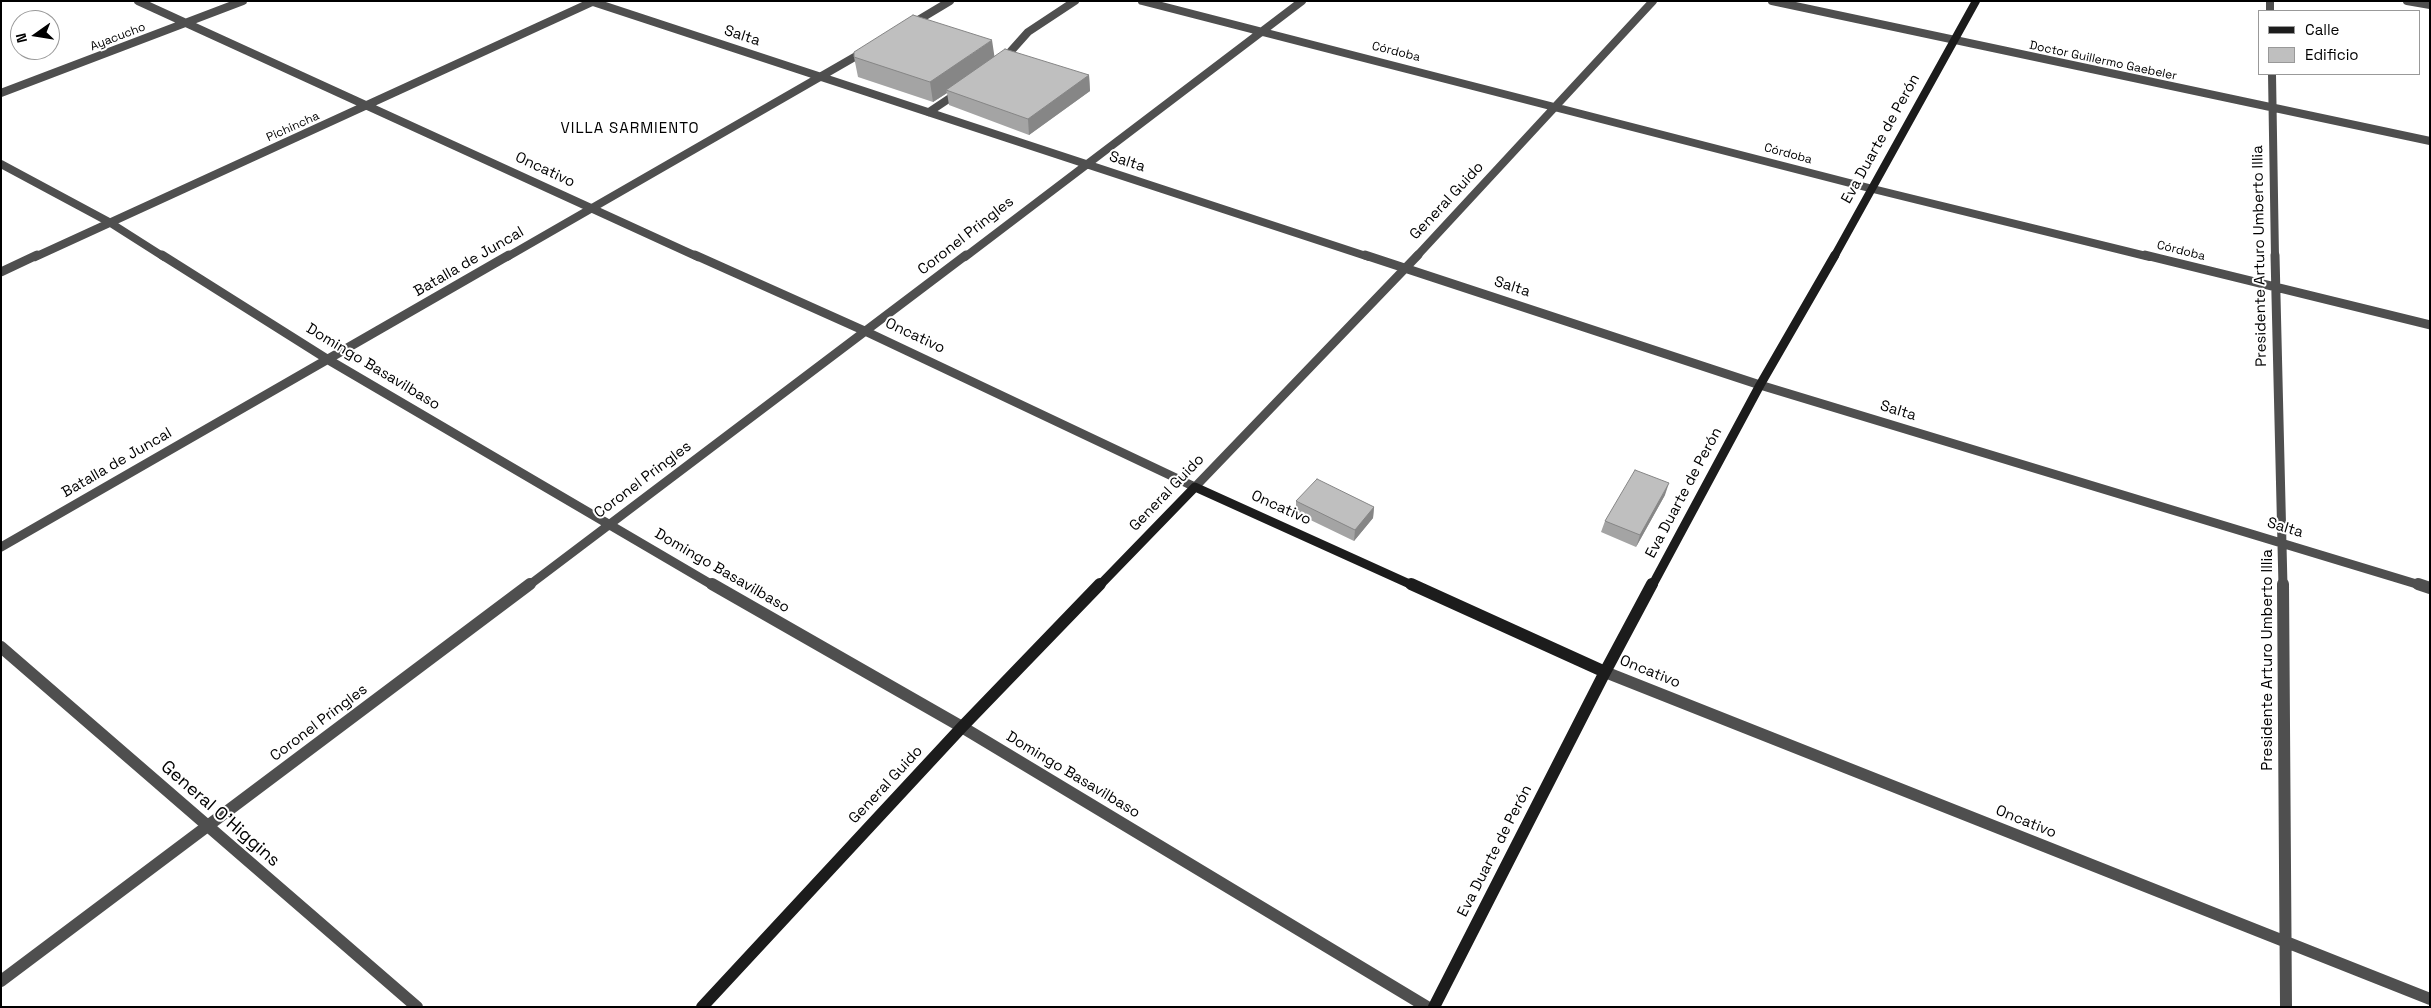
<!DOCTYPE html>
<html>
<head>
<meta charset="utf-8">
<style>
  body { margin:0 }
  #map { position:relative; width:2431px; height:1008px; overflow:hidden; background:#fff; font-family:"Space Grotesk",sans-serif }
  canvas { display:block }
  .frame { position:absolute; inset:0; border:2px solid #000; pointer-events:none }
  .legend { position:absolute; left:2258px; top:10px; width:162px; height:65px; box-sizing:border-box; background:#fff; border:1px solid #999; margin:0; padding:6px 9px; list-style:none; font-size:15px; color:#000 }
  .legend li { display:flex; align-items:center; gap:10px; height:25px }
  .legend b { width:25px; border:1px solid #999 }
  .north { position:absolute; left:10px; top:10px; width:50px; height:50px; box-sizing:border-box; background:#fff; border:1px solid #999; border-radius:50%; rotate:257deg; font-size:14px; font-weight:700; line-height:20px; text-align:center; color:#000 }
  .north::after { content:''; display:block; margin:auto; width:18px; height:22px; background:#000; clip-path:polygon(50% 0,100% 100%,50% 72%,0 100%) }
</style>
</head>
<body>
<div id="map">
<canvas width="2431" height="1008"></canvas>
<div class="frame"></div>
<ul class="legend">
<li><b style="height:6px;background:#1c1c1c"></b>Calle</li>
<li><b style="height:14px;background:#bfbfbf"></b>Edificio</li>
</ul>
<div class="north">N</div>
</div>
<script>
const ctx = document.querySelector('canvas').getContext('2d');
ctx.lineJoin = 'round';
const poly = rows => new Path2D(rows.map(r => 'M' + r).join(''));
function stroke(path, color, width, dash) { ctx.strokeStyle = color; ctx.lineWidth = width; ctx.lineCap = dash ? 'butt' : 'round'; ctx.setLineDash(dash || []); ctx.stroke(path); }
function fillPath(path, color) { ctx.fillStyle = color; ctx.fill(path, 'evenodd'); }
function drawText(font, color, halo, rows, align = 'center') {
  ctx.font = font + ' "Space Grotesk",sans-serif'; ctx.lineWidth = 4; ctx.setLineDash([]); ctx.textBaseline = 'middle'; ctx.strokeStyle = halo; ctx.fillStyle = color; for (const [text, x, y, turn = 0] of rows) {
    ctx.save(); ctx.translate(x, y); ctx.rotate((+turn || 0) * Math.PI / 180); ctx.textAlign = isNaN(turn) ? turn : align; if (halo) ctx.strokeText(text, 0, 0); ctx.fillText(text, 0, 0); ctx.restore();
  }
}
stroke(poly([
  [1003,60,1028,32,1075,1],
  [929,112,959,92]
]), '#4f4f4f', 8);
stroke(poly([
  [138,1,698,257],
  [590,1,1369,257],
  [1142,1,1873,189,2150,257],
  [1772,1,2430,141],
  [2270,1,2270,11],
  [2407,1,2430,5],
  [910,25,950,1],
  [2272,74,2275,257],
  [1,93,243,1],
  [1,164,109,222,164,257],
  [35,257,594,1],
  [507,257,865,51],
  [965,257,1302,1],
  [1416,257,1653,1]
]), '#4f4f4f', 8);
stroke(poly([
  [162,255,327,359,714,586],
  [695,255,867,332,1195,487,1418,255],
  [1365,255,1760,385,2423,586],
  [2145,255,2430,325],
  [2275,255,2283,586],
  [1,272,37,255],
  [1,547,509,255],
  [528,586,966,255]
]), '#4f4f4f', 9);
stroke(poly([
  [712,584,962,727,1427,1007],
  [2283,584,2286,1007],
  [2418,584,2430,588],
  [1,647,417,1007],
  [1605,672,2430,999],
  [1,981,530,584]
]), '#4f4f4f', 12);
stroke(poly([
  [1834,257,1976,1]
]), '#1c1c1c', 8);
stroke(poly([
  [1099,586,1195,487,1414,586],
  [1652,586,1760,385,1835,255]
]), '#1c1c1c', 9);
stroke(poly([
  [1411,584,1605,672],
  [702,1007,962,727,1100,584],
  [1434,1007,1605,672,1652,584]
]), '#1c1c1c', 12);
fillPath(poly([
  [994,56,1089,75,1090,91,1029,135,949,105,947,93,933,102,858,77,854,57],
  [1665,495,1636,547,1601,532,1605,521],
  [1296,501,1374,507,1373,518,1354,541,1296,513]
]), '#a4a4a4');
fillPath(poly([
  [992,40,995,60,946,90,947,93,933,102,930,82],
  [1089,75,1090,91,1029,135,1028,119],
  [1669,483,1665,495,1636,547,1640,535],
  [1374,507,1373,518,1354,541,1355,530]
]), '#868686');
const building = poly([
  [913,15,992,40,930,82,854,57,854,52,913,15],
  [1005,49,1089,75,1028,119,946,90,1005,49],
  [1635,470,1669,483,1640,535,1605,521,1635,470],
  [1317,479,1374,507,1355,530,1296,501,1317,479]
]);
fillPath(building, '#bfbfbf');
stroke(building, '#868686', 1);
drawText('12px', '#000', '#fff', [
  ["Ayacucho",118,37,-21],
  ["Córdoba",1396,52,14],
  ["Doctor Guillermo Gaebeler",2103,61,12],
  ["Pichincha",293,127,-24],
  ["Córdoba",1788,154,15],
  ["Córdoba",2181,251,14]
]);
drawText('15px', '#000', '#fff', [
  ["Salta",742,36,18],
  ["Eva Duarte de Perón",1881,139,-61],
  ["Salta",1127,162,18],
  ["Oncativo",545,170,25],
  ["General Guido",1447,201,-47],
  ["Coronel Pringles",966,236,-38],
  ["Presidente Arturo Umberto Illia",2260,256,-91],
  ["Batalla de Juncal",469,262,-30],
  ["Salta",1512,287,18],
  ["Oncativo",915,336,25],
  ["Domingo Basavilbaso",373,367,31],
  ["Salta",1898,411,17],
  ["Batalla de Juncal",117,463,-30],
  ["Coronel Pringles",643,480,-37],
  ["General Guido",1167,493,-46],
  ["Eva Duarte de Perón",1684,493,-62],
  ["Oncativo",1281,508,24],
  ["Salta",2285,528,17],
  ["Domingo Basavilbaso",722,571,30],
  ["Presidente Arturo Umberto Illia",2268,660,-90],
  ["Oncativo",1650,672,22],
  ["Coronel Pringles",319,723,-37],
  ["Domingo Basavilbaso",1073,775,31],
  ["General Guido",886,785,-47],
  ["Oncativo",2026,822,22],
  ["Eva Duarte de Perón",1495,851,-63]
]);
ctx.letterSpacing = '1px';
drawText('15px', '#000', '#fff', [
  ["VILLA SARMIENTO",630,129]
]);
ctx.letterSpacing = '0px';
drawText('18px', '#000', '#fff', [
  ["General O'Higgins",220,814,41]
]);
</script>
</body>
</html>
